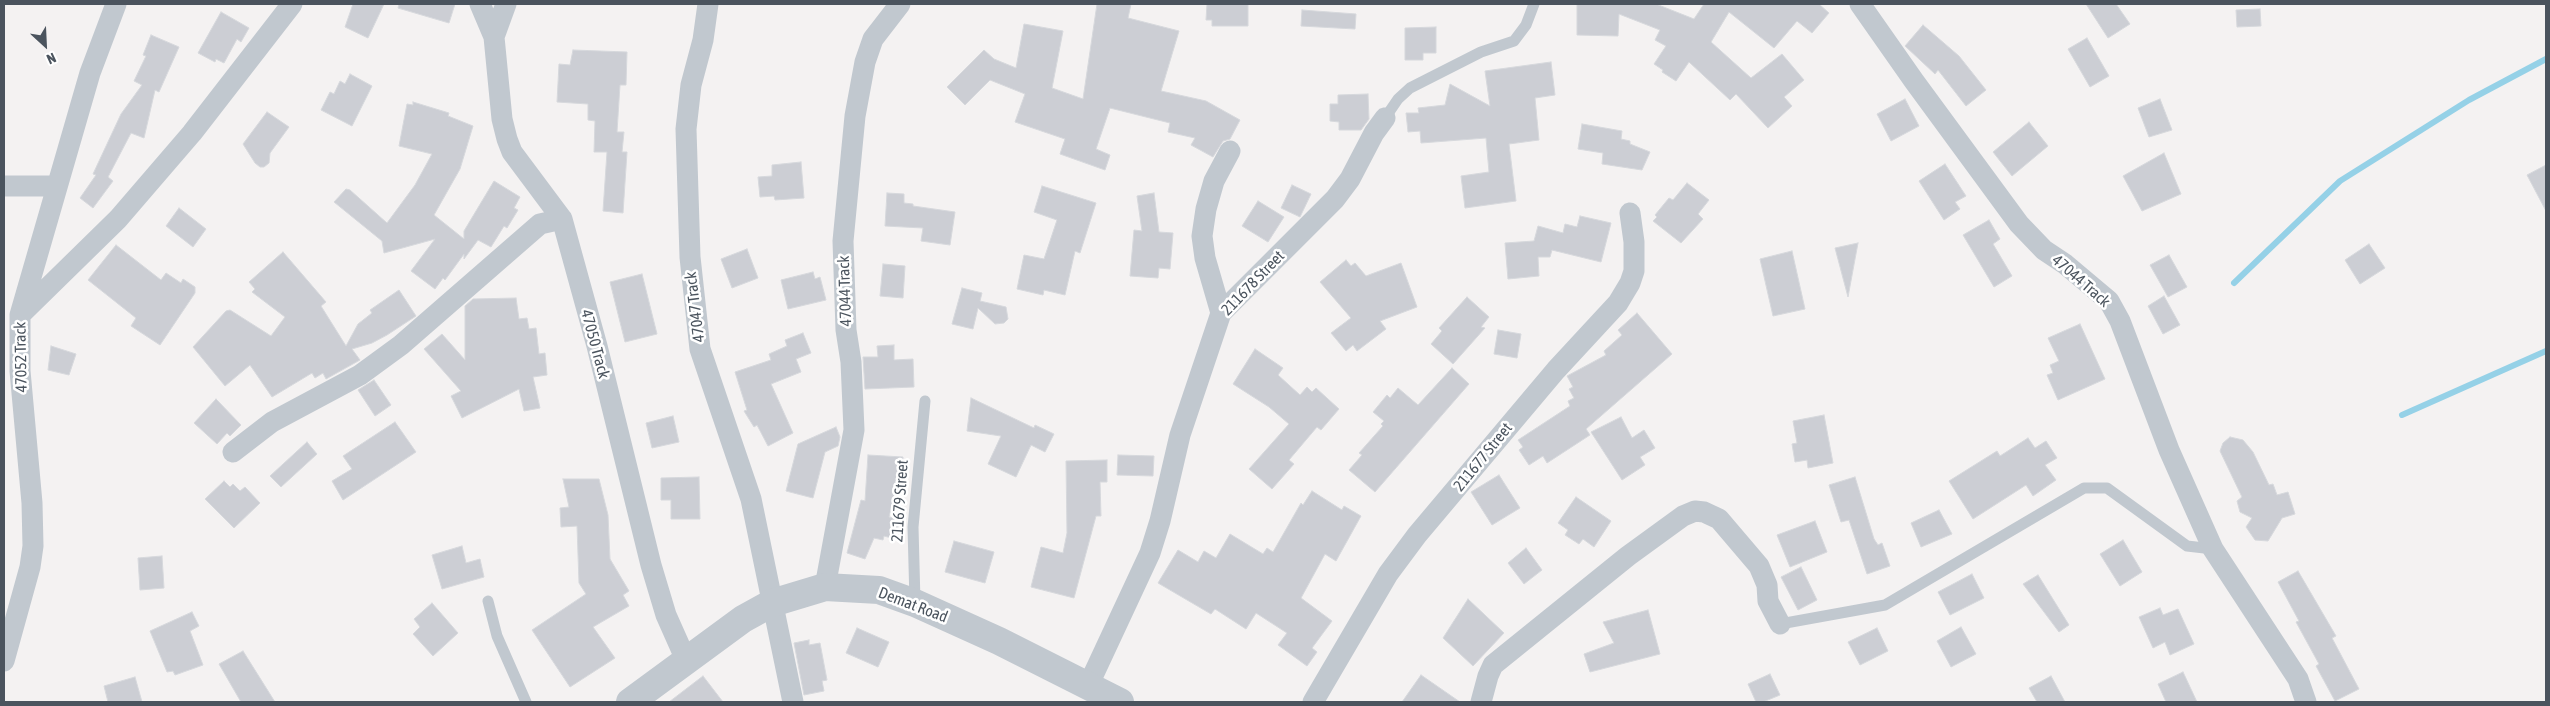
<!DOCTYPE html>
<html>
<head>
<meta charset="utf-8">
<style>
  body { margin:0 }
  #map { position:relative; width:2550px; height:706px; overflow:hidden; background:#f4f2f2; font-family:"Asap Condensed",sans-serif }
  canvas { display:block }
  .frame { position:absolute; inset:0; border:5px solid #4b545e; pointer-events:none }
  .north { position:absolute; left:20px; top:20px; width:50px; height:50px; -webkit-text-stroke:4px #fff; paint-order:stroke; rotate:155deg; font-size:14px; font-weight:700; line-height:20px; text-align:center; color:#4b545e }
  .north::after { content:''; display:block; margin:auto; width:18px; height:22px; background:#4b545e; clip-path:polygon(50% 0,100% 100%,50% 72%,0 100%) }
</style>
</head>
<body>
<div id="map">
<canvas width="2550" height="706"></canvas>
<div class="frame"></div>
<div class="north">N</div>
</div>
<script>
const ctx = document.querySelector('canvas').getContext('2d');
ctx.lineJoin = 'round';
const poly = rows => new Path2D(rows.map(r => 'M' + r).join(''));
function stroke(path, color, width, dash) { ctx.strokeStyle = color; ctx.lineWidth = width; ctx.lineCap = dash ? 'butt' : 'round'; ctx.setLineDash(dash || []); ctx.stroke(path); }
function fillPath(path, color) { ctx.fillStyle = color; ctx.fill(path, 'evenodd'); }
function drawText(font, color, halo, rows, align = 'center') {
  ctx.font = font + ' "Asap Condensed",sans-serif'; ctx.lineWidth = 5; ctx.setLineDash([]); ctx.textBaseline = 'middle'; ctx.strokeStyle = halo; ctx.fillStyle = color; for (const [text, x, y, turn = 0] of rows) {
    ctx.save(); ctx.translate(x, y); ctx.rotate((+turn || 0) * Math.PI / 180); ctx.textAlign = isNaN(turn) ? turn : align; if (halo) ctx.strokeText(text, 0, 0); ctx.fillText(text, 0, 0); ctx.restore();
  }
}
stroke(poly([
  [2234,283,2340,181,2469,100,2546,59],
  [2402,415,2546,351]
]), '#95d1e7', 6);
const building = poly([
  [353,4,384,4,368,38,345,27,353,4],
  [399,4,455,4,449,23,398,8,399,4],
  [1097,4,1131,4,1128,18,1179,31,1161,91,1206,101,1240,120,1230,139,1223,141,1213,157,1191,145,1195,138,1168,132,1170,123,1110,108,1096,149,1110,155,1105,170,1060,154,1065,139,1015,122,1025,94,990,80,965,105,947,87,984,50,994,59,1016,68,1024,24,1063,31,1052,88,1083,99,1097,4],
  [1207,4,1248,4,1248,26,1212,26,1212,20,1206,20,1207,4],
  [1577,4,1656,4,1694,19,1704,4,1819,4,1829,13,1812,33,1797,21,1774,48,1729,12,1711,42,1751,78,1782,54,1804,80,1784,97,1792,106,1768,128,1736,94,1730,100,1689,62,1676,81,1662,72,1663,70,1654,64,1666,46,1655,40,1660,30,1619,14,1618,36,1577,35,1577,4],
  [2086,4,2116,4,2130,24,2108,38,2086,4],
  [2260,9,2261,26,2237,27,2236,10,2260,9],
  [1302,10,1356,14,1355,29,1301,26,1302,10],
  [221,12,249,28,241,42,237,39,224,63,216,59,215,62,198,53,221,12],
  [1923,25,1959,56,1986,90,1966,106,1938,70,1935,74,1905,46,1923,25],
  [1436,27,1436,53,1423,53,1423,60,1405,60,1405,28,1436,27],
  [151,35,179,47,159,92,155,90,144,138,131,133,108,177,113,181,93,208,80,198,96,175,93,174,121,114,142,85,134,81,146,56,143,55,151,35],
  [2087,38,2109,76,2090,87,2068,49,2087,38],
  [573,50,627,52,626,85,620,85,617,132,624,132,622,152,627,152,623,213,603,211,607,152,594,152,595,121,588,120,588,104,557,102,559,64,570,65,573,50],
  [1551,62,1555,95,1535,98,1539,140,1509,144,1516,201,1465,208,1461,176,1489,172,1486,138,1421,143,1420,131,1408,132,1406,113,1419,113,1418,108,1445,105,1450,84,1490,106,1485,71,1551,62],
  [350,74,372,86,352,126,321,110,330,92,334,94,340,81,345,84,350,74],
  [1368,94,1369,119,1361,130,1339,130,1339,122,1330,121,1330,104,1338,104,1338,95,1368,94],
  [1905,99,1919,126,1891,141,1877,114,1905,99],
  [2160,99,2172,130,2149,137,2138,108,2160,99],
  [413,102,449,113,448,116,473,126,460,169,434,215,464,239,464,231,494,181,520,197,514,208,518,210,507,228,504,226,491,247,478,240,464,259,464,254,445,280,443,278,435,289,411,271,435,239,384,253,382,241,334,202,346,189,350,190,387,223,415,185,432,154,399,146,407,104,413,105,413,102],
  [267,112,289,127,270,153,269,163,264,167,260,167,255,163,243,144,267,112],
  [2029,122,2048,146,2012,176,1993,152,2029,122],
  [1582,124,1622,131,1621,139,1630,141,1630,144,1650,152,1642,170,1602,164,1603,153,1578,149,1582,124],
  [2164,153,2181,194,2142,211,2123,176,2164,153],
  [801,162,804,198,775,200,774,196,760,197,758,177,772,176,772,165,801,162],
  [1945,164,1966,196,1955,202,1960,209,1944,220,1919,181,1945,164],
  [2546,165,2546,211,2527,175,2546,165],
  [1687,183,1709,200,1698,214,1703,219,1681,243,1653,221,1657,217,1655,215,1669,198,1673,200,1687,183],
  [1292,185,1311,194,1300,217,1281,208,1292,185],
  [1042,186,1096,203,1080,253,1075,251,1065,295,1044,290,1043,295,1017,289,1024,255,1044,259,1057,220,1034,212,1042,186],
  [887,193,904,194,904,203,913,204,913,206,955,212,950,245,921,241,923,228,885,226,887,193],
  [1154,193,1159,232,1173,233,1170,269,1159,268,1158,278,1130,276,1134,230,1142,231,1137,196,1154,193],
  [1258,201,1284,217,1268,242,1242,226,1258,201],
  [179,208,206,229,193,247,166,226,179,208],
  [1580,216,1611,223,1601,262,1552,250,1550,257,1538,257,1539,276,1508,279,1505,243,1534,241,1538,226,1563,233,1565,224,1577,227,1580,216],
  [1989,220,2000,239,1993,244,2012,276,1994,287,1963,235,1989,220],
  [1858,243,1848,297,1835,248,1858,243],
  [2369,244,2385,268,2360,284,2345,260,2369,244],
  [116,245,161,280,166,273,181,283,183,279,195,287,195,293,160,345,131,326,136,318,88,280,116,245],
  [747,249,758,278,732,288,721,259,747,249],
  [1792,251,1805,309,1773,316,1760,259,1792,251],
  [283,252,326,302,321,306,346,346,358,324,372,313,370,310,399,290,416,316,387,335,372,343,352,349,360,360,326,379,323,373,315,378,312,373,272,397,250,365,225,386,193,347,226,311,230,310,271,336,285,317,252,292,255,289,249,282,283,252],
  [2169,255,2187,287,2168,297,2150,265,2169,255],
  [1346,260,1351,266,1355,263,1366,276,1401,263,1417,307,1380,321,1386,329,1357,351,1353,345,1346,351,1331,333,1351,318,1320,282,1346,260],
  [883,264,905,266,903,298,880,296,883,264],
  [813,272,815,279,820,277,826,300,788,309,781,280,813,272],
  [642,274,657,334,625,342,610,282,642,274],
  [962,288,982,293,980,301,1006,307,1008,319,1004,323,995,324,978,308,973,329,952,324,962,288],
  [2164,296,2180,325,2163,334,2148,306,2164,296],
  [1467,297,1489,317,1481,327,1485,328,1453,364,1431,344,1442,331,1439,328,1467,297],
  [516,298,519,319,527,318,529,329,536,328,539,354,545,353,547,375,533,377,540,408,524,411,519,389,462,418,451,396,461,391,424,349,442,334,465,360,465,306,473,299,516,298],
  [1637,313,1672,354,1586,429,1590,435,1547,463,1543,456,1529,465,1519,450,1523,447,1518,440,1570,406,1568,401,1574,398,1569,389,1573,387,1567,376,1606,355,1604,351,1622,335,1618,330,1637,313],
  [2080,324,2105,379,2058,400,2047,375,2053,373,2050,365,2059,361,2048,338,2080,324],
  [1498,330,1521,334,1517,358,1494,354,1498,330],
  [803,333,811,353,796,359,801,372,771,384,793,433,768,446,757,425,754,427,744,411,747,410,735,372,771,360,769,354,787,346,785,340,803,333],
  [894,345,894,360,913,359,914,387,865,389,863,357,878,357,877,346,894,345],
  [51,346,76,354,69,375,48,370,51,346],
  [1255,349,1283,368,1278,375,1300,395,1307,387,1312,392,1316,388,1339,409,1321,430,1317,427,1289,460,1294,464,1272,489,1249,469,1289,424,1269,407,1233,384,1255,349],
  [1452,368,1469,384,1375,492,1349,470,1362,455,1359,453,1383,426,1381,424,1384,421,1373,412,1387,395,1390,398,1398,388,1418,405,1452,368],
  [374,380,391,405,375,416,358,390,374,380],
  [971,398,1034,428,1035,425,1054,434,1045,452,1031,445,1016,477,988,464,1001,436,967,431,971,398],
  [216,399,241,425,230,436,227,433,217,444,194,423,216,399],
  [1824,415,1833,463,1808,468,1807,460,1795,462,1792,444,1797,443,1793,421,1824,415],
  [673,416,679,442,652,448,646,423,673,416],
  [1621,417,1632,438,1644,430,1655,448,1640,457,1645,465,1622,480,1591,432,1621,417],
  [395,422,416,452,343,500,332,481,352,469,343,456,395,422],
  [836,427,840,437,838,446,825,452,813,498,786,491,798,444,836,427],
  [2230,437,2243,440,2253,452,2269,485,2273,484,2277,495,2288,492,2295,514,2282,518,2268,541,2255,540,2246,527,2252,518,2240,512,2237,501,2242,497,2220,451,2223,443,2230,437],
  [2028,438,2035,448,2046,441,2057,458,2045,465,2056,480,2033,496,2026,485,1973,519,1949,481,1997,451,2000,456,2028,438],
  [307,442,317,454,281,487,270,476,307,442],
  [868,455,903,457,901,482,898,482,889,517,900,519,895,539,884,536,883,540,874,538,865,559,847,553,861,500,865,501,868,455],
  [1118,455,1154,456,1153,476,1117,475,1118,455],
  [1107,460,1107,482,1100,482,1101,516,1096,516,1074,598,1031,587,1041,547,1063,553,1067,533,1066,461,1107,460],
  [1499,475,1520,508,1492,525,1471,492,1499,475],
  [699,477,700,519,671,519,671,500,661,500,661,478,699,477],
  [1855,477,1874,539,1878,545,1882,543,1890,566,1867,574,1849,520,1841,522,1829,485,1855,477],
  [563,479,599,479,608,515,610,559,629,591,623,595,629,606,593,627,615,658,570,687,532,630,586,594,579,583,577,526,561,527,560,508,569,507,563,479],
  [224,481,230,487,233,484,240,491,245,487,260,503,234,528,205,499,224,481],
  [1312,491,1342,510,1344,506,1361,516,1336,561,1325,554,1301,598,1332,621,1312,648,1317,652,1307,666,1278,645,1287,633,1256,613,1246,629,1215,609,1211,614,1158,583,1178,550,1198,562,1204,551,1216,558,1230,534,1263,554,1267,548,1273,552,1301,503,1303,505,1312,491],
  [1576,497,1611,521,1594,547,1583,539,1579,544,1565,535,1568,530,1558,523,1576,497],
  [1939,510,1952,534,1921,547,1911,523,1939,510],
  [1815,521,1827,552,1790,567,1777,535,1815,521],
  [2123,540,2142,572,2120,586,2100,554,2123,540],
  [954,541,994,552,985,583,945,572,954,541],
  [462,546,466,563,480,559,484,577,442,589,432,555,462,546],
  [1526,548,1542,570,1524,584,1508,563,1526,548],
  [162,556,164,588,140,590,138,558,162,556],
  [1801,567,1817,600,1798,610,1781,577,1801,567],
  [2298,571,2336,636,2332,638,2359,689,2335,701,2316,666,2319,664,2296,622,2299,621,2278,582,2298,571],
  [1972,574,1984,598,1950,615,1938,592,1972,574],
  [2038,575,2069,625,2059,632,2023,584,2038,575],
  [1468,599,1504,633,1473,666,1443,638,1468,599],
  [432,603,458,633,433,656,413,634,420,627,414,619,432,603],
  [2160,608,2163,615,2178,609,2194,644,2170,655,2165,642,2153,648,2139,617,2160,608],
  [1648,610,1660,654,1590,672,1584,654,1614,643,1603,622,1648,610],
  [192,612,199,626,190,631,203,665,175,675,173,671,167,672,150,631,192,612],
  [1961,627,1976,654,1951,667,1937,641,1961,627],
  [857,628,889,642,878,667,846,653,857,628],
  [1877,628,1888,651,1860,665,1848,642,1877,628],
  [809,640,809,645,820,643,827,680,822,681,824,691,804,695,794,643,809,640],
  [243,651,275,702,241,702,219,664,243,651],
  [2183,672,2197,702,2166,702,2158,684,2183,672],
  [1770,674,1780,695,1763,702,1756,702,1748,684,1770,674],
  [1421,675,1460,702,1402,702,1421,675],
  [703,676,723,702,669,702,703,676],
  [2051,676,2065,702,2037,702,2029,688,2051,676],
  [135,677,142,702,108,702,104,686,135,677]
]);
fillPath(building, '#ccced4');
stroke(building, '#d6d8dc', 1);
stroke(poly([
  [1385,118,1398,99,1410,88,1481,52,1514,41,1526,25,1534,4],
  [488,601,497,636,526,702],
  [915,602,913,527,925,401],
  [1780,624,1885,605,2084,488,2107,488,2187,546,2213,549]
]), '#c1c8cf', 11);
stroke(poly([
  [480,4,494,37,502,119,507,139,512,152,562,219,597,346,651,565,666,615,686,660],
  [708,4,703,40,691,85,686,129,690,257,700,349,751,499,793,702],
  [1860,4,1914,81,2019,224,2044,250,2065,264,2109,301,2120,321,2169,450,2213,549,2298,679,2306,702],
  [494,37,506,4],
  [4,186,57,186],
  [1221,313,1205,258,1202,236,1206,209,1214,181,1230,151],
  [21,314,118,219,192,133,292,4],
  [233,452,272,422,360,375,401,345,540,224,562,219],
  [825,587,854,430,851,362,846,330,843,241,855,116,865,62,873,39,900,4],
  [4,661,30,567,33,546,32,503,20,371,20,315,90,73,116,4],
  [1088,686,1150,553,1160,521,1180,435,1221,313,1335,199,1350,179,1374,133,1385,118],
  [1313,702,1388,574,1417,535,1556,370,1618,303,1630,283,1634,271,1634,242,1630,213],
  [1481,702,1488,676,1493,665,1628,556,1683,516,1695,511,1704,512,1719,519,1759,566,1767,585,1768,601,1780,624]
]), '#c1c8cf', 21);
stroke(poly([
  [630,702,743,619,772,603,825,587,879,590,915,603,999,641,1120,702]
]), '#c1c8cf', 28);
drawText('16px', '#4b545e', '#fff', [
  ["47044 Track",2081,281,41],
  ["211678 Street",1253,283,-46],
  ["47044 Track",845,291,-92],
  ["47047 Track",695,307,-97],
  ["47050 Track",595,344,75],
  ["47052 Track",21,357,-91],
  ["211677 Street",1483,457,-51],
  ["211679 Street",900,501,-86],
  ["Demat Road",913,605,21]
]);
</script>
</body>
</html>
